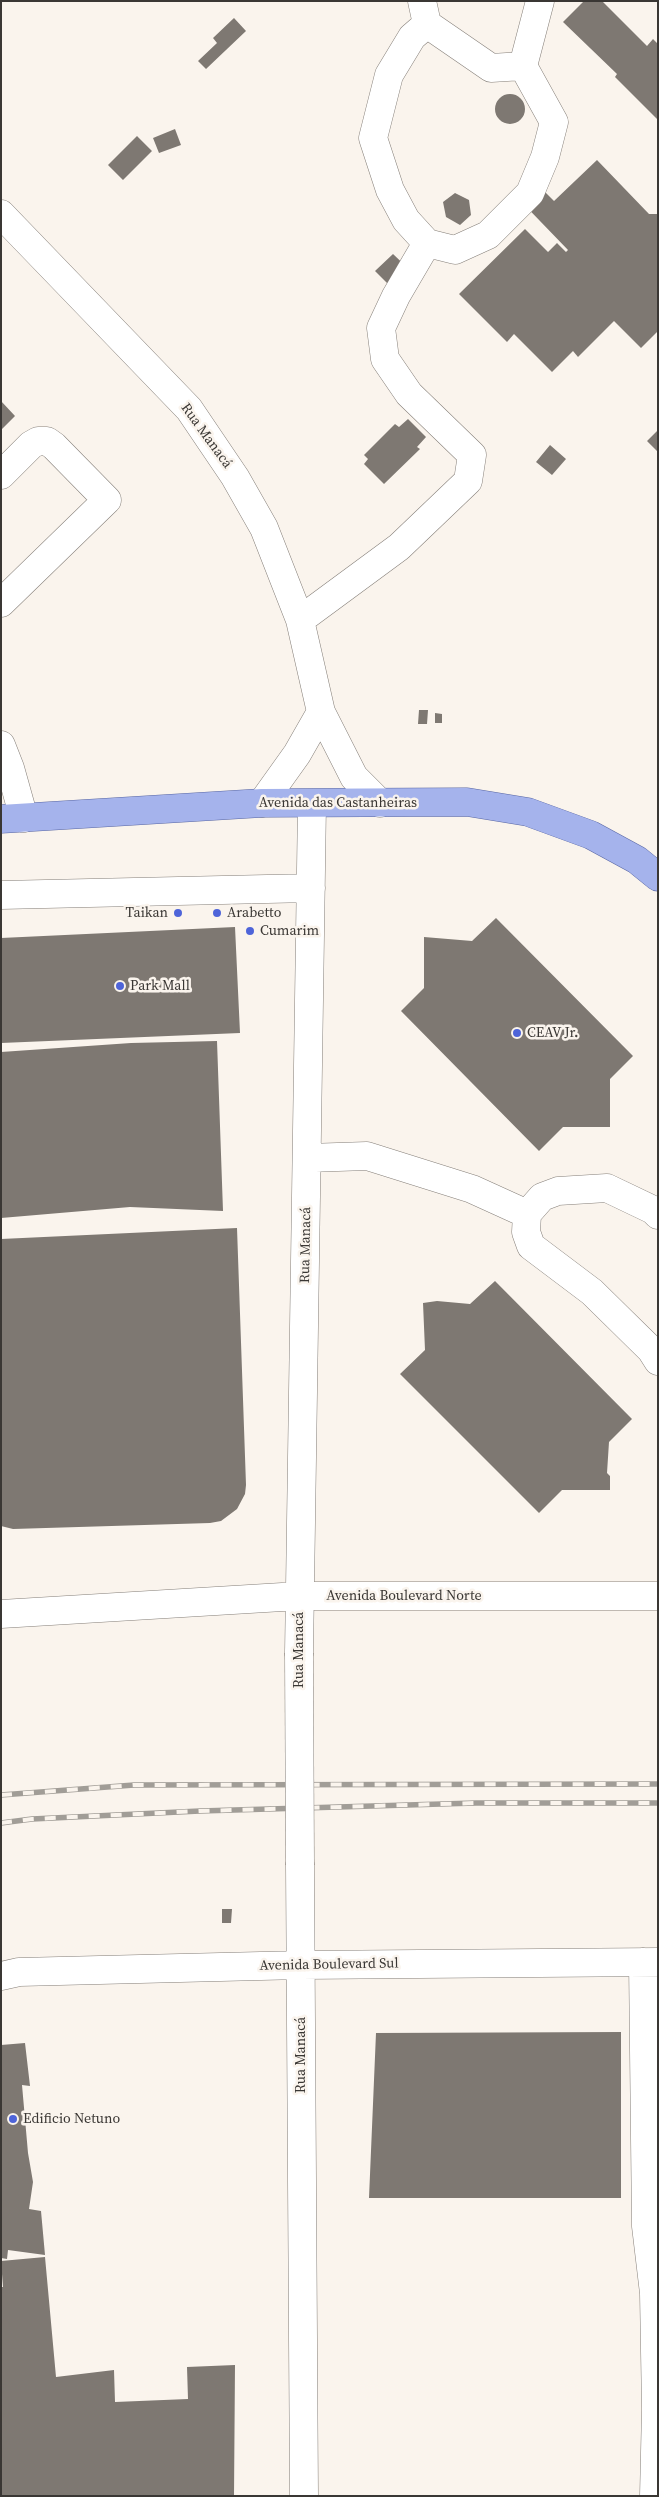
<!DOCTYPE html>
<html>
<head>
<meta charset="utf-8">
<style>
  body { margin:0 }
  #map { position:relative; width:659px; height:2497px; overflow:hidden; background:#faf4ed; font-family:"Source Serif 4",serif }
  canvas { display:block }
  .frame { position:absolute; inset:0; border:2px solid #3a3734; pointer-events:none }
</style>
</head>
<body>
<div id="map">
<canvas width="659" height="2497"></canvas>
<div class="frame"></div>
</div>
<script>
const ctx = document.querySelector('canvas').getContext('2d');
ctx.lineJoin = 'round';
function fillPath(path, color) { ctx.fillStyle = color; ctx.fill(path, 'evenodd'); }
const poly = rows => new Path2D(rows.map(r => 'M' + r).join(''));
function stroke(path, color, width, dash) { ctx.strokeStyle = color; ctx.lineWidth = width; ctx.lineCap = dash ? 'butt' : 'round'; ctx.setLineDash(dash || []); ctx.stroke(path); }
function drawText(font, color, halo, rows, align = 'center') {
  ctx.font = font + ' "Source Serif 4",serif'; ctx.lineWidth = 5; ctx.setLineDash([]); ctx.textBaseline = 'middle'; ctx.strokeStyle = halo; ctx.fillStyle = color; for (const [text, x, y, turn = 0] of rows) {
    ctx.save(); ctx.translate(x, y); ctx.rotate((+turn || 0) * Math.PI / 180); ctx.textAlign = isNaN(turn) ? turn : align; if (halo) ctx.strokeText(text, 0, 0); ctx.fillText(text, 0, 0); ctx.restore();
  }
}
fillPath(poly([
  [584,1,602,1,647,46,653,39,658,44,658,120,615,77,617,74,563,22],
  [234,18,246,31,206,69,198,61,217,43,213,38],
  '495 109a15 15 0 1 1 30 0a15 15 0 1 1-30 0Z',
  [175,129,181,145,159,153,153,138],
  [137,136,152,151,123,180,108,165],
  [597,160,649,214,658,214,658,331,641,348,614,321,578,357,573,351,552,372,514,334,507,342,459,294,525,229,548,252,557,243,566,252,568,250,512,192,529,176,554,201],
  [455,193,469,200,471,215,460,225,446,217,443,202],
  [393,254,415,275,396,292,375,271],
  [1,401,15,416,1,430],
  [408,419,426,437,417,447,420,449,384,484,364,464,368,459,364,455,395,424,399,427],
  [658,430,658,452,647,441],
  [550,445,566,459,552,475,536,462],
  [419,710,428,710,427,724,418,724],
  [435,713,442,714,442,723,435,723],
  [496,918,633,1056,610,1079,610,1127,563,1127,539,1151,401,1011,424,988,424,937,472,941],
  [235,927,240,1033,1,1043,1,938],
  [217,1041,223,1211,130,1207,1,1218,1,1052,131,1043],
  [237,1228,246,1485,245,1494,237,1509,221,1521,210,1523,13,1529,1,1526,1,1239],
  [495,1281,632,1419,609,1442,607,1473,610,1476,610,1490,562,1490,539,1513,400,1374,425,1350,423,1303,437,1301,470,1304],
  [222,1909,232,1909,231,1923,222,1923],
  [621,2032,621,2198,369,2198,376,2033],
  [25,2043,30,2086,22,2085,28,2153,33,2182,29,2209,41,2211,45,2255,8,2250,7,2259,1,2258,1,2045],
  [45,2257,56,2377,114,2370,115,2402,188,2399,187,2367,235,2365,234,2496,1,2496,1,2287,3,2287,1,2261]
]), '#7e7872');
const minor = poly([
  [422,1,427,24,491,68,523,66,540,1],
  [427,24,412,37,389,75,373,138,390,190,406,220,427,243,455,250,488,235,530,193,545,157,554,122,523,66],
  [1,214,189,409,235,477,264,528,300,620,321,712,354,777,380,803],
  [1,475,31,445,38,441,47,441,54,446,107,500,1,603],
  [300,620,399,547,468,481,472,455,409,394,385,359,381,328,396,296,427,243],
  [1,745,10,768,24,818],
  [262,803,297,754,321,712],
  [1,895,311,888],
  [308,1158,367,1156,472,1189,527,1214],
  [658,1215,653,1210,607,1188,558,1191,542,1197,527,1214,526,1232,531,1246,592,1292,651,1350,658,1361],
  [1,1614,299,1596,658,1596],
  [299,1653,312,804],
  [300,1865,304,2496],
  [643,1962,646,2226,654,2293,656,2409,654,2496],
  [1,1976,19,1972,301,1965,658,1962]
]);
const major = poly([
  [1,819,262,803,467,802,528,812,591,835,637,860,658,877]
]);
stroke(minor, '#857f79', 29);
stroke(major, '#5967a3', 29);
stroke(minor, '#fff', 28);
stroke(major, '#a5b3ec', 28);
const rail = poly([
  [1,1795,134,1785,658,1784],
  [1,1823,32,1819,200,1811,476,1803,658,1803]
]);
stroke(rail, '#a19d97', 5.5);
stroke(rail, '#faf4ed', 4, [11]);
const minorBridge = poly([
  [299,1653,300,1865]
]);
stroke(minorBridge, '#857f79', 29, []);
stroke(minorBridge, '#fff', 28);
for (const [x, y, r, color] of [
  [178,913,5,"#4e64d9"],
  [217,913,5,"#4e64d9"],
  [250,931,5,"#4e64d9"],
  [120,986,5,"#4e64d9"],
  [517,1033,5,"#4e64d9"],
  [13,2119,5,"#4e64d9"]
]) { const dot = new Path2D(); dot.arc(x, y, r, 0, 2 * Math.PI); ctx.fillStyle = color; ctx.fill(dot); stroke(dot, '#faf4ed', 2); }
drawText('14px', '#3a3734', '#faf4ed', [
  ["Rua Manacá",206,436,54],
  ["Avenida das Castanheiras",338,803],
  ["Rua Manacá",306,1245,-89],
  ["Avenida Boulevard Norte",404,1596],
  ["Rua Manacá",299,1650,-90],
  ["Avenida Boulevard Sul",329,1965,-1],
  ["Rua Manacá",301,2055,-90]
]);
drawText('14px', '#3a3734', '#faf4ed', [
  ["Taikan",168,913,"right"],
  ["Arabetto",227,913],
  ["Cumarim",260,931],
  ["Park Mall",130,986],
  ["CEAV Jr.",527,1033],
  ["Edificio Netuno",23,2119]
], 'left');
</script>
</body>
</html>
